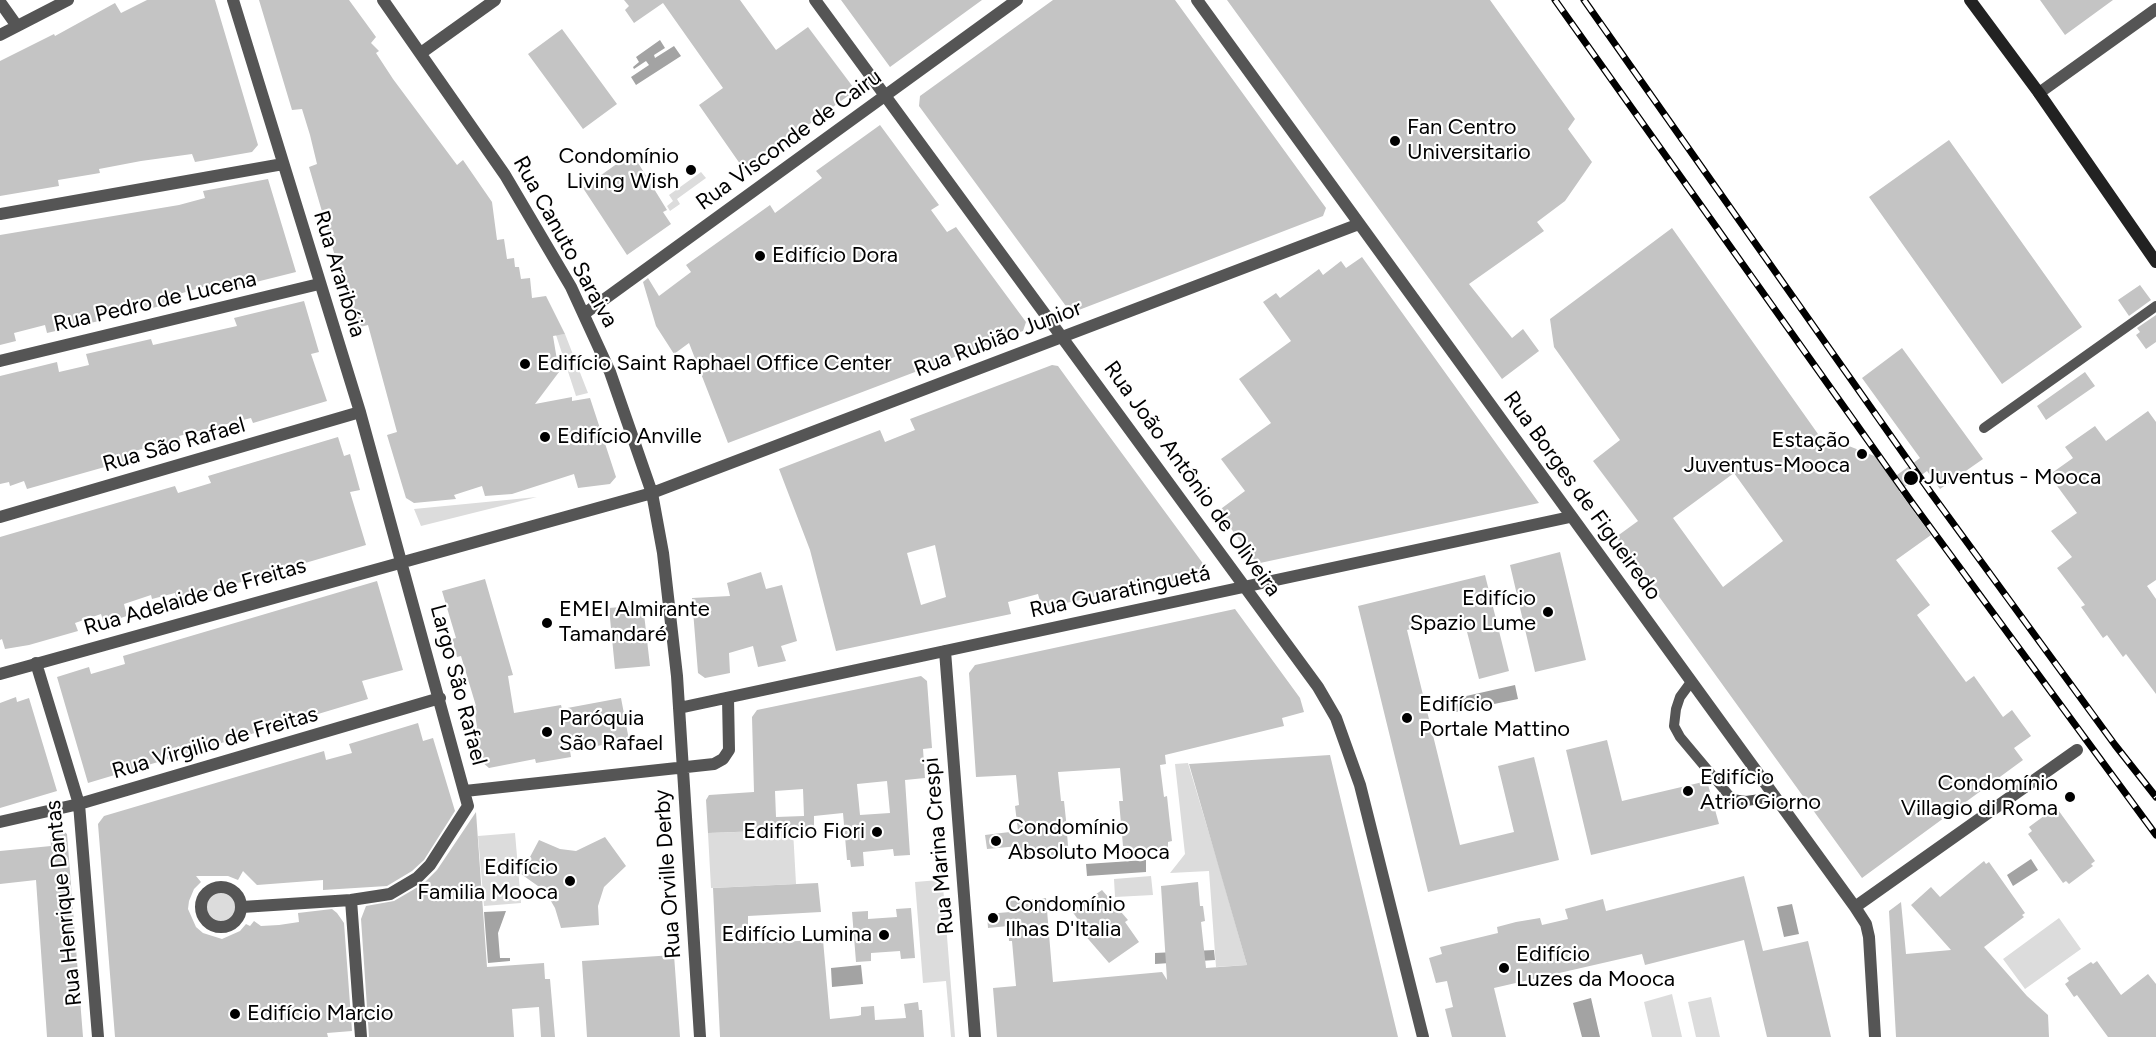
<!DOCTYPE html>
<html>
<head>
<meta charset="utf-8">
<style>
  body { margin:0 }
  canvas { display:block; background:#fff }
</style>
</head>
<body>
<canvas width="2156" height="1037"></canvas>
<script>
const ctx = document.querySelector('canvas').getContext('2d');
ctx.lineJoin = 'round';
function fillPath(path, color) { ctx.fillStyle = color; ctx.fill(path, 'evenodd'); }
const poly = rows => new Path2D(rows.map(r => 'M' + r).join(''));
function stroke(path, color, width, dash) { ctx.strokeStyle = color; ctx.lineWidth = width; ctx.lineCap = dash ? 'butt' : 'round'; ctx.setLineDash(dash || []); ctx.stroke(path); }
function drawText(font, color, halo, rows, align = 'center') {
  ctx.font = font + ' Figtree,sans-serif'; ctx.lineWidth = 4.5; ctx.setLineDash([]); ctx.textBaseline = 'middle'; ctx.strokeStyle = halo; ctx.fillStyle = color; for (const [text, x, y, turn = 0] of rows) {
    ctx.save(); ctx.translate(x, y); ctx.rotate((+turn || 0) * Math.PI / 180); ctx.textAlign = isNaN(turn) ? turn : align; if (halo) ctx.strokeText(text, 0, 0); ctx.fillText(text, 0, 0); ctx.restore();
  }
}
fillPath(poly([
  [701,172,706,178,677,199,680,204,670,211,667,206,673,201,669,195],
  [565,334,588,393,576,396,556,335],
  [537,497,421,526,414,509,486,502],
  [1188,763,1220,870,1247,965,1216,967,1209,871,1170,873,1185,854,1175,764],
  [793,830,796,884,711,888,708,833],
  [515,833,521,903,484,906,478,836],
  [937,861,941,861,955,1037,951,1037,946,981,923,983,915,882,939,880],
  [1151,876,1153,895,1115,897,1114,879],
  '204 907a16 16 0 1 1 32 0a16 16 0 1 1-32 0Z',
  [2059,918,2081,949,2025,989,2003,959],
  [1672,994,1682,1037,1652,1037,1644,1002],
  [1711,997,1720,1037,1696,1037,1688,1002]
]), '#dcdcdc');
fillPath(poly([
  [660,40,665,48,654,55,655,58,674,46,681,56,636,85,631,77,649,65,646,61,634,69,633,67,639,62,636,57],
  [1515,685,1518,699,1456,712,1453,699],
  [2031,859,2038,870,2013,886,2007,875],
  [1146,860,1146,872,1087,876,1086,864],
  [1792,904,1799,934,1784,937,1777,907],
  [506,911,498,933,500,958,510,958,510,961,488,963,484,912],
  [1214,950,1215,960,1155,964,1155,953],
  [861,965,863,984,832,987,831,968],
  [1591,998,1600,1037,1582,1037,1573,1003]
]), '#a3a3a3');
fillPath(poly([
  [147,0,215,0,258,145,252,152,195,162,192,154,141,161,99,169,100,173,58,180,59,186,0,196,0,61,54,34,55,36,115,3,121,13],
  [259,0,349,0,376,37,371,43,379,51,376,53,393,79,457,165,463,160,492,202,497,240,504,239,507,259,514,258,515,267,519,267,521,279,530,278,532,298,546,296,565,334,553,336,559,372,535,404,572,397,572,401,590,398,616,477,610,484,578,488,574,474,512,494,485,496,482,486,454,495,456,499,414,503,406,498,387,435,397,432,368,325,356,328,309,167,317,164,310,135,302,109,292,110],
  [624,0,740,0,776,50,808,27,853,87,852,93,745,171,699,105,723,88,663,3,634,23,625,10,629,6],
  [841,0,982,0,890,67],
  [1053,0,1175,0,1326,208,1323,216,1071,313,919,106,920,96],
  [1227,0,1490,0,1575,119,1568,129,1592,162,1565,201,1537,222,1544,231,1469,284,1512,338,1523,329,1539,351,1502,379],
  [2040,0,2113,0,2065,35],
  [562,29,617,104,583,129,528,54],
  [880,125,939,205,931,210,947,232,956,227,1026,322,1023,331,728,443,689,343,674,354,656,326,643,282,648,278,659,296,691,272,686,265,770,205,775,213,822,178,816,171],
  [1949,140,2082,327,2002,384,1869,197],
  [632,153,667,210,663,212,671,224,627,255,583,188],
  [268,179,296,272,232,288,230,279,179,294,181,301,140,311,138,302,97,314,99,321,47,333,45,325,14,333,16,341,0,345,0,235,179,205,205,198,203,191],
  [1672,228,1818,434,1877,457,1893,478,1920,458,1862,378,1902,348,1983,459,1940,489,1927,471,1899,491,1931,535,1896,560,1930,605,1917,615,1966,682,1974,676,2003,717,2012,710,2031,736,2014,748,2023,760,1862,878,1616,537,1638,521,1593,461,1620,440,1554,347,1550,319],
  [1734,473,1783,541,1723,587,1673,518],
  [1362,257,1539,503,1260,563,1255,561,1218,511,1245,491,1221,459,1271,423,1239,379,1291,341,1263,302,1276,293,1280,298,1319,269,1323,275,1341,261,1346,268],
  [2140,285,2151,300,2129,316,2118,300],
  [304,301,319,352,311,354,327,401,253,423,251,418,179,436,182,444,165,449,164,443,131,452,133,459,27,489,24,481,10,486,9,482,0,484,0,376,57,362,59,372,72,369,89,365,86,354,151,339,153,345,237,326,234,318],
  [2156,315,2156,342,2146,349,2136,335,2140,332,2137,328],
  [1052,365,1058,366,1079,395,1210,573,1042,608,1038,594,1008,602,1011,614,836,651,810,550,779,469,880,430,885,442,915,430,910,419],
  [935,545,946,597,921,605,907,553],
  [2085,372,2095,386,2046,420,2037,406],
  [2148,411,2156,422,2156,580,2147,586,2156,599,2156,694,2126,654,2123,657,2107,635,2103,638,2081,607,2085,605,2057,568,2072,557,2051,531,2077,513,2049,475,2073,458,2065,447,2095,426,2106,441],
  [338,437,344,456,350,454,360,490,350,492,366,545,177,601,175,593,152,599,151,595,124,604,127,616,104,623,101,614,75,623,78,631,29,645,5,649,2,639,0,640,0,537,175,486,178,493,211,483,208,476],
  [1560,552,1586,660,1535,672,1510,565],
  [761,572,766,589,782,585,797,641,781,646,786,661,758,667,753,646,729,653,730,673,705,678,698,673,692,598,730,596,727,583],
  [1485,575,1509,671,1479,679,1463,616,1407,630,1460,845,1514,832,1498,766,1534,757,1559,860,1428,892,1358,606],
  [485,579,513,675,508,676,514,713,561,705,562,709,621,698,629,740,570,751,571,757,536,763,535,759,489,768,482,762,474,734,477,727,474,707,476,706,461,656,457,657,452,639,456,638,442,591],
  [377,581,403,670,362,681,368,699,88,783,57,677,89,667,91,674,125,664,123,656],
  [643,605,650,666,615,669,609,608],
  [1235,609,1300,698,1304,712,1282,718,1284,726,1165,755,1166,764,1160,765,1164,797,1167,796,1169,815,1172,841,1168,842,1168,849,1127,853,1127,846,1123,846,1119,801,1123,801,1120,768,1058,772,1061,801,1064,801,1066,820,1068,846,1064,846,1065,854,1024,858,1024,850,1020,851,1019,846,987,849,985,835,1018,831,1015,806,1019,805,1016,775,976,777,969,673,975,665],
  [921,676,927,681,932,748,923,749,925,778,905,780,910,855,894,856,893,849,863,852,864,866,851,867,850,860,847,860,843,813,814,816,814,829,708,833,706,800,709,795,754,792,752,717,757,710],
  [887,781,890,813,860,815,857,784],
  [803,789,804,816,776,817,775,791],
  [16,697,17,702,29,698,57,791,0,808,0,703],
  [418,723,423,741,433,738,455,811,424,860,412,871,387,886,323,890,323,880,257,885,243,871,238,880,228,876,196,876,201,882,194,889,189,901,188,909,196,927,203,933,222,939,240,931,246,924,250,926,254,921,261,926,279,925,299,922,298,913,332,909,337,913,344,923,352,1031,327,1033,328,1037,115,1037,98,824,104,816,324,751,326,760,352,753,349,744],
  [1607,740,1622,801,1707,781,1719,824,1591,855,1566,750],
  [1330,755,1398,1037,997,1037,993,988,1016,986,1012,941,1009,941,1008,926,988,928,987,914,1010,912,1008,901,1046,898,1053,982,1162,972,1167,980,1161,886,1198,882,1200,906,1203,906,1205,921,1201,922,1206,968,1247,965,1189,764],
  [2056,807,2095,861,2091,864,2093,866,2069,884,2066,881,2063,883,2028,834,2032,831,2029,827],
  [476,812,487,967,544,963,545,979,550,979,555,1037,541,1037,539,1007,512,1009,514,1037,369,1037,361,919,366,906,394,901,423,884,437,870],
  [61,829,67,834,83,1037,47,1037,36,880,0,884,0,851,51,846,50,832],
  [605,837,626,866,604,887,598,906,599,925,561,928,555,908,545,891,521,874,539,840,560,849,576,851],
  [1984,861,1986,864,1989,862,2025,913,2022,915,2024,917,1984,947,2027,996,2048,1015,2049,1037,1896,1037,1889,911,1901,902,1906,954,1951,950,1911,905,1931,887,1940,897],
  [1744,876,1763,951,1808,941,1831,1037,1767,1037,1744,940,1645,965,1642,954,1494,988,1506,1037,1452,1037,1445,1009,1453,1007,1447,981,1436,983,1429,958,1442,954,1440,947,1498,933,1497,927,1516,922,1540,918,1542,925,1568,919,1565,909,1603,899,1606,911],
  [818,883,821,912,748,916,748,943,823,940,830,1019,858,1016,861,1015,861,1007,874,1006,875,1020,906,1018,904,1004,918,1002,919,1010,922,1010,924,1037,720,1037,713,888],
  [1102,890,1128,920,1125,922,1139,942,1109,963,1083,933,1086,931,1072,911],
  [911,908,915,958,901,959,900,951,871,953,871,961,856,962,852,912,868,911,868,919,897,917,896,909],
  [674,955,680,1037,587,1037,582,961],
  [2097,961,2121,995,2148,974,2156,984,2156,1037,2108,1037,2077,995,2074,997,2065,984,2069,981,2067,978,2091,962,2093,964]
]), '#c4c4c4');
stroke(poly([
  [1984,428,2156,306],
  [1691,682,1680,697,1676,709,1674,726,1680,737,1732,799,1746,801,1775,797]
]), '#555', 10);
stroke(poly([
  [233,0,360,412,468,806,430,865,417,878,390,894,351,900,242,907],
  [383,0,505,175,571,287,610,372,652,493,663,553,677,676,700,1037],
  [815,0,1318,687,1336,718,1360,785,1423,1037],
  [1197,0,1855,907,1866,924,1869,937,1875,1037],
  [0,2,17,26],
  [0,35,68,0],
  [421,53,495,0],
  [2039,93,2156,9],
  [0,214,283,164],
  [584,314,1017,0],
  [0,361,319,284],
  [0,517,360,412],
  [945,651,975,1037],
  [36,663,79,804,98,1037],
  [0,674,652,493,1359,224],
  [679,708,1570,517],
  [465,791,714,764,723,759,729,750,728,698],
  [0,822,79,804,440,698],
  '201 907a20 20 0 1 1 40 0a20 20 0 1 1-40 0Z',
  [351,900,361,1037],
  [1855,907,2077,750]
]), '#555', 12);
stroke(poly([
  [1970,0,2039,93,2156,262]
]), '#222', 12);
const rail = poly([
  [1555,0,1913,504,2156,835],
  [1584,0,1931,493,2115,745,2156,797]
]);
stroke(rail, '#000', 7);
stroke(rail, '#fff', 4.5, [14]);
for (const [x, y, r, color] of [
  [1395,141,6,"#000"],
  [691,170,6,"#000"],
  [760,256,6,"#000"],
  [525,364,6,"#000"],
  [545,437,6,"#000"],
  [1862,454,6,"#000"],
  [1911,478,8,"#000"],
  [1548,612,6,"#000"],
  [547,623,6,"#000"],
  [1407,718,6,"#000"],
  [547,732,6,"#000"],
  [1688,791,6,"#000"],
  [2070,797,6,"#000"],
  [877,832,6,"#000"],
  [996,841,6,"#000"],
  [570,881,6,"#000"],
  [993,918,6,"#000"],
  [884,935,6,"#000"],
  [1504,968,6,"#000"],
  [235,1014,6,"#000"]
]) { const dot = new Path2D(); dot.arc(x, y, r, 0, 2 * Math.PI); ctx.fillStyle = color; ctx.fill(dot); stroke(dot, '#fff', 2); }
drawText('22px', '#000', '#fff', [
  ["Fan Centro",1407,128],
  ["Universitario",1407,153],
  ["Condomínio",679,157,"right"],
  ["Living Wish",679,182,"right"],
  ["Edifício Dora",772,256],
  ["Edifício Saint Raphael Office Center",537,364],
  ["Edifício Anville",557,437],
  ["Estação",1850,441,"right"],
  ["Juventus-Mooca",1850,466,"right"],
  ["Juventus - Mooca",1924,478],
  ["Edifício",1536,599,"right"],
  ["Spazio Lume",1536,624,"right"],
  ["EMEI Almirante",559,610],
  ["Tamandaré",559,635],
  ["Edifício",1419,705],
  ["Portale Mattino",1419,730],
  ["Paróquia",559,719],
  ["São Rafael",559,744],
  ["Edifício",1700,778],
  ["Atrio Giorno",1700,803],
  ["Condomínio",2058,784,"right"],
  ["Villagio di Roma",2058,809,"right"],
  ["Condomínio",1008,828],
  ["Absoluto Mooca",1008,853],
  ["Edifício Fiori",865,832,"right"],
  ["Edifício",558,868,"right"],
  ["Familia Mooca",558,893,"right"],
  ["Condomínio",1005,905],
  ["Ilhas D'Italia",1005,930],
  ["Edifício Lumina",872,935,"right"],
  ["Edifício",1516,955],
  ["Luzes da Mooca",1516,980],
  ["Edifício Marcio",247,1014]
], 'left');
drawText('22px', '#000', '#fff', [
  ["Rua Visconde de Cairu",789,140,-36],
  ["Rua Canuto Saraiva",565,242,61],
  ["Rua Araribóia",339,274,73],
  ["Rua Pedro de Lucena",155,302,-13],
  ["Rua Rubião Junior",998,339,-21],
  ["Rua São Rafael",174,445,-16],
  ["Rua João Antônio de Oliveira",1192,479,54],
  ["Rua Borges de Figueiredo",1582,496,54],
  ["Rua Guaratinguetá",1120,592,-12],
  ["Rua Adelaide de Freitas",195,597,-16],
  ["Largo São Rafael",458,685,75],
  ["Rua Virgilio de Freitas",215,743,-16],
  ["Rua Marina Crespi",939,846,-95],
  ["Rua Orville Derby",668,874,-94],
  ["Rua Henrique Dantas",64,903,-96]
]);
</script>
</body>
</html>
